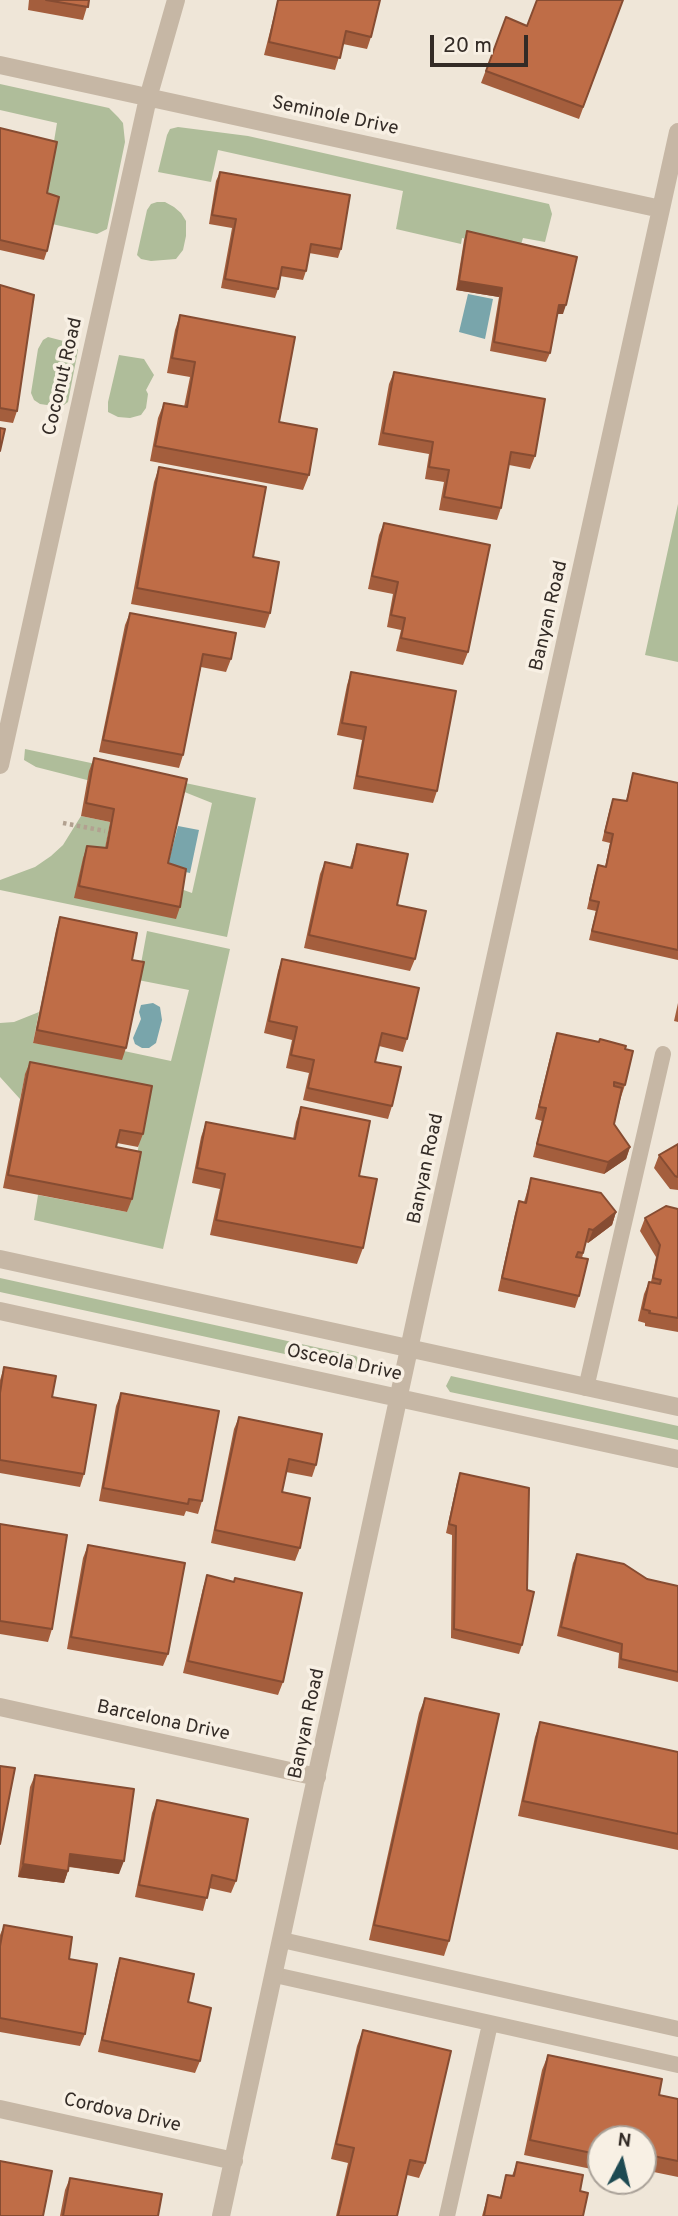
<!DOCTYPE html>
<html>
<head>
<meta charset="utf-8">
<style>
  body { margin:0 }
  #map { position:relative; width:678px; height:2216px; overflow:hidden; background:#efe6d8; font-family:Overpass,sans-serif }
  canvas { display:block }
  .north { position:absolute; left:587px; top:2125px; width:70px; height:70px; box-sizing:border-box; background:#f8f0e4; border:2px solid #a9a198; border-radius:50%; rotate:7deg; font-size:19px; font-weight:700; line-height:28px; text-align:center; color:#332b26 }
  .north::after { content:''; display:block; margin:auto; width:24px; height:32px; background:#1e4a52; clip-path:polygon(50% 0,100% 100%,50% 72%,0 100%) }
  .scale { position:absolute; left:430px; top:35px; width:98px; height:32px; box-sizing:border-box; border:4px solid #332b26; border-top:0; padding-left:9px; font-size:21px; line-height:24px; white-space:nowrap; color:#332b26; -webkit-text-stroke:5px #f8f0e4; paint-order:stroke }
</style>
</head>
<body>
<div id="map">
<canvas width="678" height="2216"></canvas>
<div class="north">N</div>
<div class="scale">20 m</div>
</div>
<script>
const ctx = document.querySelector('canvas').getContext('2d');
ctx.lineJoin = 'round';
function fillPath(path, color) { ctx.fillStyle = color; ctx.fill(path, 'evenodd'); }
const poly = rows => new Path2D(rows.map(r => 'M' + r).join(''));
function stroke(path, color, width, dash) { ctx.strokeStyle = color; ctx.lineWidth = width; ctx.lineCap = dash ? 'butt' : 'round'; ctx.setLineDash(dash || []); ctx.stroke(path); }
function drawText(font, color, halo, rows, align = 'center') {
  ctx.font = font + ' Overpass,sans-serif'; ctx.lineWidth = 7; ctx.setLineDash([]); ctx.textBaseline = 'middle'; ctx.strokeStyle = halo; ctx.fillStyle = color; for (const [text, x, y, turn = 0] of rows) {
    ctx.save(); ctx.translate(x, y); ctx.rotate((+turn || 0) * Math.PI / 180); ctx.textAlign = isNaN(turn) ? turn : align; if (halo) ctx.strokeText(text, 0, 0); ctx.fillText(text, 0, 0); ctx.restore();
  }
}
fillPath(poly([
  [0,84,109,108,118,117,123,123,125,142,107,229,97,234,52,224,44,202,57,123,0,110],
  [178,127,248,136,549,204,552,214,545,242,523,238,519,251,462,238,461,244,396,229,403,191,218,150,211,182,158,172,167,135,170,129],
  [157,202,165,202,174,207,181,213,186,221,186,236,183,250,176,259,151,261,141,259,137,255,147,210,151,204],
  [48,337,75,344,78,350,68,402,61,407,40,404,34,400,31,393,38,349,43,340],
  [119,355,144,359,154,375,146,390,148,394,146,408,141,415,130,418,118,417,108,412,108,402],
  [678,504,678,662,645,655],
  [25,749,256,798,227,937,0,890,0,880,35,867,51,856,63,845,81,816,110,822,103,861,192,893,212,803,182,791,87,780,36,767,24,760],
  [147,931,230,949,163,1249,34,1220,38,1195,127,1212,147,1098,25,1075,20,1099,0,1077,0,1023,14,1022,39,1012,33,1043,124,1051,171,1061,189,990,138,980],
  [0,1278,356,1356,360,1360,360,1365,357,1368,349,1368,0,1292],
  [451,1376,678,1426,678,1440,450,1392,446,1386]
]), '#afbd9a');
fillPath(poly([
  [468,294,493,299,485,339,459,332],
  [178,826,199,830,190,873,167,868],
  [153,1003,160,1007,162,1020,156,1043,149,1048,142,1048,135,1044,133,1038,141,1019,139,1012,141,1005]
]), '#79a5ab');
stroke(poly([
  [63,823,105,831]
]), '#b2a190', 4.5, [3.5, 3.5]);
stroke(poly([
  [586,1388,663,1054],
  [282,1940,678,2029],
  [275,1975,678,2065],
  [447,2216,490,2024]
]), '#c6b7a5', 16);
stroke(poly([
  [0,65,661,209],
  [0,765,148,98,176,0],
  [0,1259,678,1407],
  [0,1311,678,1459],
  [0,1707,317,1777],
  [0,2109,234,2161],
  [221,2216,422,1289,678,132]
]), '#c6b7a5', 18);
fillPath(poly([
  [29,0,89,0,83,20,28,10],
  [278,0,380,0,371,37,367,49,343,44,335,70,264,55],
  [623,0,579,119,481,83,506,17,527,26],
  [0,128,47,193,47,251,44,260,0,250],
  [220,172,341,249,338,258,309,253,306,271,303,280,280,276,278,289,275,298,221,288,232,228,209,224,216,181],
  [467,231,563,314,557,314,550,353,546,362,490,351,499,297,456,290,464,240],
  [0,285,17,411,13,423,0,421],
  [180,315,279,422,309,475,303,490,150,461,158,418,164,403,184,407,190,377,167,373,175,330],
  [394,372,535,456,530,469,509,465,501,508,497,520,439,510,444,482,425,479,429,454,378,445,389,384],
  [159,467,253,557,270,613,265,628,131,604,154,482],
  [384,523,468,652,463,665,396,651,401,630,387,627,393,594,368,589,379,535],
  [130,613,231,659,226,672,201,667,183,755,179,768,99,752,125,625],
  [351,672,437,791,433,803,353,789,362,740,337,735,347,685],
  [94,758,168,863,180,907,176,919,74,898,83,858,87,846,105,848,110,822,81,816,89,771],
  [633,773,678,783,678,960,589,940,596,911,587,909,595,874,598,865,605,867,610,843,602,841,610,808,613,799,626,801],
  [357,844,397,905,415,959,410,971,304,948,320,874,325,862,350,867],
  [60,917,132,960,126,1048,122,1060,33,1043,56,930],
  [282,959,407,1039,403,1052,379,1046,375,1062,392,1106,388,1119,303,1100,309,1073,286,1068,292,1040,264,1033,278,971],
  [678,1003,678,1022,674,1021],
  [557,1033,625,1085,621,1097,614,1124,630,1147,626,1159,604,1174,533,1157,542,1121,535,1119,553,1045],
  [30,1062,143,1134,138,1147,117,1143,116,1147,132,1199,127,1212,3,1188,25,1074],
  [301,1107,359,1176,363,1248,357,1264,210,1235,220,1189,192,1183,201,1137,206,1122,293,1139,296,1122],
  [678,1144,678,1190,670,1189,654,1168,659,1155],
  [531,1178,616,1212,612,1225,588,1243,586,1242,582,1258,579,1296,575,1308,498,1291,515,1214,519,1201,524,1202],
  [678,1209,678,1332,645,1326,645,1323,638,1321,644,1294,649,1282,651,1282,656,1257,640,1231,645,1218],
  [4,1367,52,1397,84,1474,80,1487,0,1473,0,1380],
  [121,1393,202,1501,198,1514,186,1511,184,1516,99,1501,116,1406],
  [239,1417,316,1465,312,1477,286,1472,282,1492,300,1548,295,1561,211,1543,234,1429],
  [460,1473,527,1590,522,1645,519,1654,451,1638,452,1535,446,1533,457,1482],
  [0,1524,52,1629,48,1642,0,1634],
  [88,1545,168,1654,163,1666,67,1649,83,1558],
  [577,1554,647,1579,678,1586,678,1682,618,1668,619,1653,557,1636,573,1563],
  [207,1575,234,1582,283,1682,278,1695,183,1673,203,1588],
  [425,1698,449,1941,444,1956,369,1940,419,1713],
  [540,1722,678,1752,678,1850,518,1816,535,1737],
  [35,1775,119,1874,69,1867,64,1883,18,1877,30,1787],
  [157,1800,236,1881,231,1893,209,1888,203,1911,135,1897,152,1813],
  [4,1925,69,1959,85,2034,80,2046,0,2032,0,1935],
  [120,1958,188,2002,200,2061,195,2073,98,2052,116,1971],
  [363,2030,425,2163,419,2178,407,2175,397,2216,336,2216,348,2163,331,2159,357,2046],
  [548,2055,659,2095,678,2099,678,2177,644,2170,643,2173,643,2139,601,2139,601,2171,524,2155,542,2070],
  [517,2162,580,2191,583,2216,482,2216,488,2195,500,2197,506,2175,512,2176],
  [70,2178,158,2216,60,2216,65,2190]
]), '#a45e3d');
fillPath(poly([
  [459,281,502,288,499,297,456,290],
  [559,305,566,305,563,314,556,314],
  [630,1147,626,1159,604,1174,608,1162],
  [616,1212,612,1225,588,1243,593,1230],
  [70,1854,124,1861,119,1874,66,1866],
  [23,1864,68,1871,64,1883,18,1877]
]), '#864c32');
const building = poly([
  [46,0,89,0,88,7,46,0],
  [278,0,380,0,371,37,346,31,340,58,269,42,278,0],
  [537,0,623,0,583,107,486,71,506,17,527,26,537,0],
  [0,128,57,142,47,193,59,197,47,251,0,240,0,128],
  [220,172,350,195,341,249,311,244,306,271,282,267,278,289,225,279,236,219,212,215,220,172],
  [467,231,577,257,566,305,559,305,550,353,494,342,502,288,459,281,467,231],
  [0,285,34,295,17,411,0,408,0,285],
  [180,315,295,337,279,422,317,429,309,475,155,446,164,403,187,407,195,362,172,358,180,315],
  [394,372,545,399,535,456,511,452,501,508,444,497,449,470,429,467,433,442,383,433,394,372],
  [0,428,5,429,0,451,0,428],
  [159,467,266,487,253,557,279,562,270,613,137,588,159,467],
  [384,523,490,545,468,652,401,638,405,618,391,615,398,582,372,576,384,523],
  [130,613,236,633,231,659,203,654,183,755,103,740,130,613],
  [351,672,456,691,437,791,357,776,366,727,342,723,351,672],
  [94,758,187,779,168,863,186,869,180,907,79,886,87,846,107,848,114,809,86,803,94,758],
  [633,773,678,783,678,950,592,931,599,902,590,900,598,865,606,867,613,834,605,832,613,799,627,801,633,773],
  [357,844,408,854,397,905,426,911,415,959,309,935,325,862,352,868,357,844],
  [60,917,137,933,132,960,144,962,126,1048,37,1030,60,917],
  [282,959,419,988,407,1039,382,1033,375,1062,401,1067,392,1106,308,1088,314,1060,291,1055,297,1027,269,1021,282,959],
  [557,1033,599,1042,600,1039,626,1046,625,1049,633,1051,625,1085,614,1082,614,1086,622,1088,614,1124,630,1147,608,1162,537,1144,546,1108,539,1107,557,1033],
  [30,1062,152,1086,143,1134,120,1130,116,1147,141,1152,132,1199,8,1175,30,1062],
  [301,1107,370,1121,359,1176,377,1179,363,1248,216,1220,225,1174,197,1168,206,1122,295,1139,301,1107],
  [678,1144,678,1177,675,1176,659,1155,678,1144],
  [531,1178,601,1193,616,1212,593,1230,589,1229,583,1253,578,1252,576,1257,588,1259,579,1296,502,1278,519,1201,526,1203,531,1178],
  [666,1206,678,1209,678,1318,649,1313,650,1311,643,1309,649,1282,660,1284,661,1280,653,1278,660,1245,645,1218,666,1206],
  [4,1367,56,1376,52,1397,96,1405,84,1474,0,1460,0,1393,4,1367],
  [121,1393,219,1411,202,1501,189,1499,188,1504,103,1488,121,1393],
  [239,1417,322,1434,316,1465,289,1459,282,1492,310,1498,300,1548,215,1530,239,1417],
  [460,1473,529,1488,527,1590,534,1592,522,1645,454,1629,456,1526,449,1524,460,1473],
  [0,1524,67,1535,52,1629,0,1621,0,1524],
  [88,1545,185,1563,168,1654,71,1637,88,1545],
  [577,1554,624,1564,647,1579,678,1586,678,1672,621,1659,622,1644,561,1627,577,1554],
  [207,1575,234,1582,235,1578,302,1593,283,1682,188,1661,207,1575],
  [425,1698,499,1714,449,1941,374,1925,425,1698],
  [540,1722,678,1752,678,1834,523,1801,540,1722],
  [0,1766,15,1768,0,1844,0,1766],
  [35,1775,134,1789,124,1861,70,1854,68,1871,23,1864,35,1775],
  [157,1800,248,1819,236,1881,212,1875,207,1898,139,1885,157,1800],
  [4,1925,72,1937,69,1959,97,1964,85,2034,0,2018,0,1946,4,1925],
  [120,1958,194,1974,188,2002,211,2008,200,2061,102,2040,120,1958],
  [363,2030,451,2051,425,2163,410,2160,397,2216,338,2216,354,2148,336,2144,363,2030],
  [548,2055,662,2079,659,2095,678,2099,678,2161,648,2155,646,2164,643,2164,643,2139,601,2139,601,2155,530,2140,548,2055],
  [0,2161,52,2171,43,2216,0,2216,0,2161],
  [517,2162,583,2175,580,2191,588,2193,583,2216,484,2216,488,2195,501,2198,506,2175,514,2176,517,2162],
  [70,2178,162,2194,158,2216,63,2216,70,2178]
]);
fillPath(building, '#bf6d47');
stroke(building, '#864c32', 2);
drawText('19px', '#332b26', '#f8f0e4', [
  ["Seminole Drive",335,117,12],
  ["Coconut Road",64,377,-77],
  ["Banyan Road",550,616,-77],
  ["Banyan Road",427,1169,-78],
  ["Osceola Drive",344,1364,12],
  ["Barcelona Drive",163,1722,12],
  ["Banyan Road",308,1724,-78],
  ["Cordova Drive",122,2114,13]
]);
</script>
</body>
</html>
